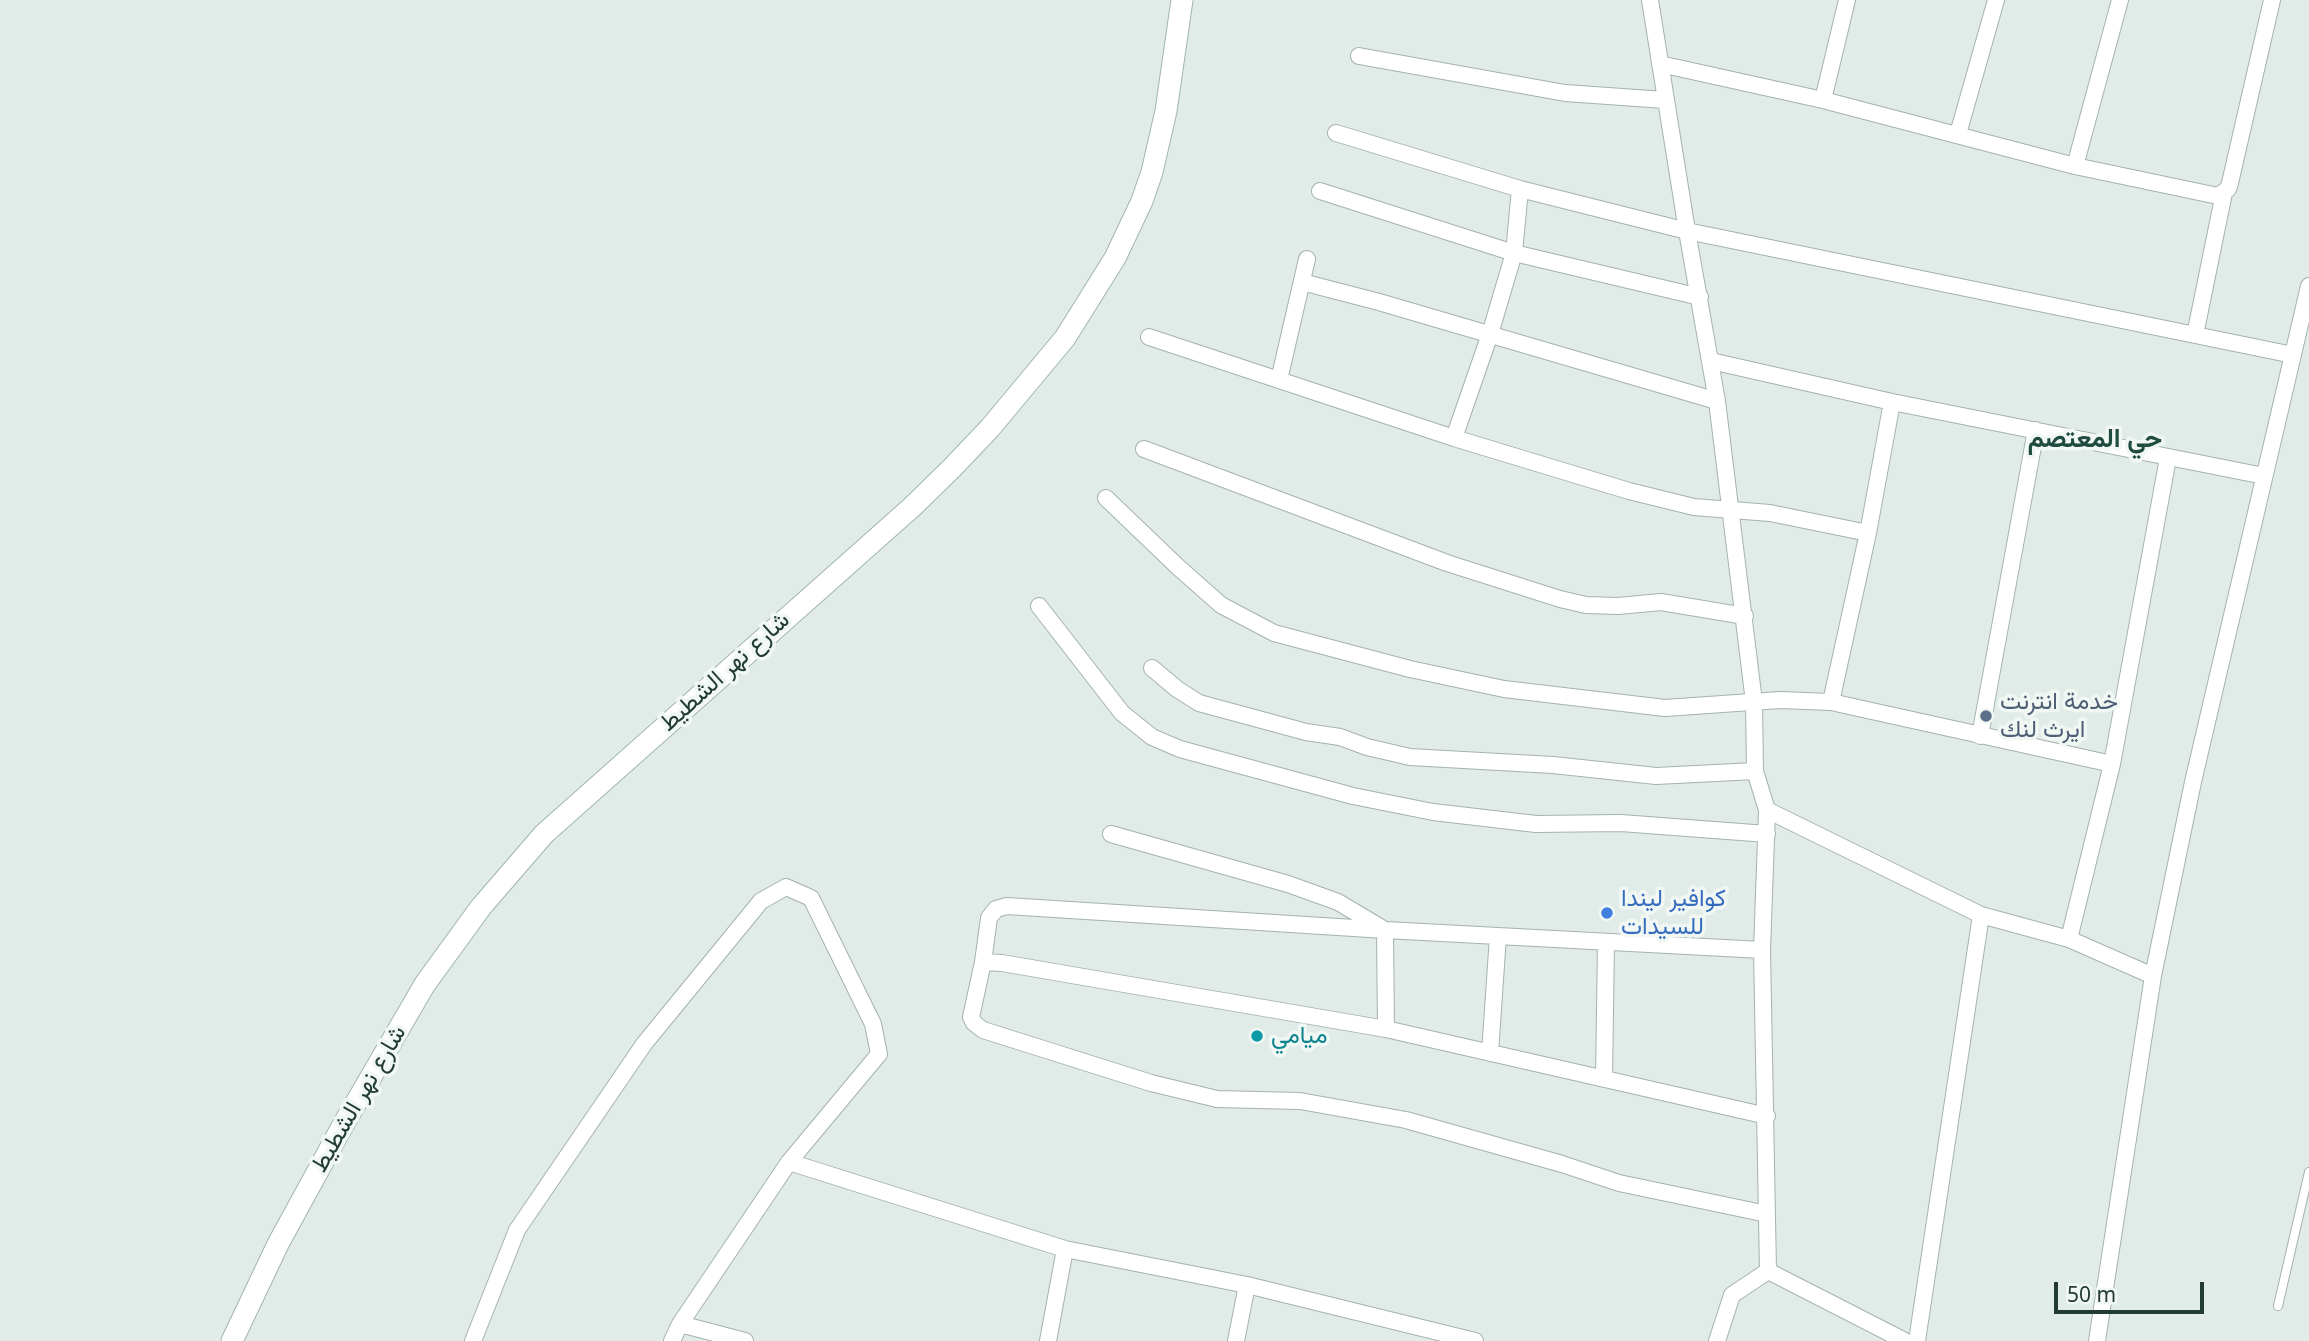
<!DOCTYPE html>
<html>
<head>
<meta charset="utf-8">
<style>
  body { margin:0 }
  #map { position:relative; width:2309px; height:1341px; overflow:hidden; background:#e1ebe7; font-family:"Noto Sans",sans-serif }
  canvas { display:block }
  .scale { position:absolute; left:2054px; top:1282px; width:150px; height:32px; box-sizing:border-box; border:4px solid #223b34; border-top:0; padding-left:9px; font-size:21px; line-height:24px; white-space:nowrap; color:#223b34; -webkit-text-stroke:5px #f1f8f4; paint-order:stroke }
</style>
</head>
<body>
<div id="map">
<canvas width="2309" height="1341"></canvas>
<div class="scale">50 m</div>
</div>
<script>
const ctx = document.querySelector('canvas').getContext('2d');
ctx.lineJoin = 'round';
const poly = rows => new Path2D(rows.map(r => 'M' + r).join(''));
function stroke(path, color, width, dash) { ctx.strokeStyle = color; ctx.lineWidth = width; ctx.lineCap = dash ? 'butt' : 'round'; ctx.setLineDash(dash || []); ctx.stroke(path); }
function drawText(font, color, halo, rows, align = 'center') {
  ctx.font = font + ' "Noto Sans",Vazirmatn,sans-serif'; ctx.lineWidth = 7; ctx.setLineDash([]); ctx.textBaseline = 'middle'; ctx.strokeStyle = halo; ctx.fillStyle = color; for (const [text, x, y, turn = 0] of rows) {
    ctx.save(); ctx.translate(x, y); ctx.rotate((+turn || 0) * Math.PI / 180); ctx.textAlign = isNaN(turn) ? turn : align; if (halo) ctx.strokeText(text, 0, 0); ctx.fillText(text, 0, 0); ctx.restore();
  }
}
const service = poly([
  [2278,1306,2309,1172]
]);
const minor = poly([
  [1650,0,1687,231,1717,401,1754,702,1755,771,1767,810,1762,950,1768,1271],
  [1359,56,1565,93,1665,100],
  [1660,64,1823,100,2075,166,2218,196,2228,189,2230,183,2272,0],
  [1823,100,1847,0],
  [1336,133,1520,189,1687,231,2293,355],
  [1958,134,1996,0],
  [2075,166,2120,0],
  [1320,191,1514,253,1700,297],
  [1302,282,1379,302,1717,401],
  [2195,335,2224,193],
  [1149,337,1454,438,1629,491,1694,507,1770,513,1868,533],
  [1711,361,1892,402,2264,476],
  [1279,380,1307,259],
  [1454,438,1490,334,1514,253,1520,189],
  [1144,449,1447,563,1560,599,1586,605,1618,606,1661,602,1745,616],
  [1106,498,1178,567,1221,605,1274,633,1410,669,1504,689,1665,708,1780,700,1831,702,2112,764],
  [1039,606,1122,713,1152,737,1180,749,1353,796,1433,812,1536,824,1621,823,1767,834],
  [1152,668,1177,689,1199,703,1306,732,1340,737,1367,747,1410,757,1553,765,1656,776,1755,771],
  [1831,702,1868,533,1892,402],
  [1980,736,2036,430],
  [1767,810,1981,915,2069,939,2153,976],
  [1111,834,1288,884,1338,902,1385,930,1386,1029],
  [2069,939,2112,764,2168,458],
  [1762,950,1385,930,1007,906,996,909,989,918,983,962,971,1017,974,1023,983,1030,1151,1083,1217,1099,1300,1101,1406,1120,1562,1164,1619,1183,1767,1214],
  [983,962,1002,963,1386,1029,1767,1116],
  [1490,1053,1498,936],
  [1604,1079,1606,942],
  [789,1162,1065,1249,1247,1285,1475,1341],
  [1768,1271,1905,1341],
  [680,1324,745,1341],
  [473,1341,517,1230,644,1044,761,901,786,887,811,898,873,1024,879,1054,789,1162,680,1324,672,1341],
  [1048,1341,1065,1249],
  [1236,1341,1247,1285],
  [1717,1341,1732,1295,1768,1271],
  [1917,1341,1981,915],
  [2097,1341,2153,976,2193,782,2309,286]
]);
const secondary = poly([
  [232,1341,278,1244,343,1125,425,984,481,907,544,834,912,507,952,468,990,428,1065,338,1115,258,1142,201,1152,172,1166,111,1182,0]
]);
stroke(service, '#a4b3ae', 10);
stroke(minor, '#a4b3ae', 18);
stroke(secondary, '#a0b6ae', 23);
stroke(service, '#fff', 8);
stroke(minor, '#fff', 16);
stroke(secondary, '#fff', 21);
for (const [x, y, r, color] of [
  [1986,716,7,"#5c6f8a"],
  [1607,913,7,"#3f7fe0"],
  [1257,1036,7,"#0f9aa8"]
]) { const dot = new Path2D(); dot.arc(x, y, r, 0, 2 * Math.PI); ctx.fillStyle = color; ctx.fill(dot); stroke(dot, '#f1f8f4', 2.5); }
drawText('24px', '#223b34', '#f1f8f4', [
  ["شارع نهر الشطيط",725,672,-42],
  ["شارع نهر الشطيط",359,1099,-60]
]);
drawText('24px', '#4e5e75', '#f1f8f4', [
  ["خدمة انترنت",2000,702],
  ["ايرث لنك",2000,730]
], 'left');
drawText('24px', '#366cbe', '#f1f8f4', [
  ["كوافير ليندا",1621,899],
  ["للسيدات",1621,927]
], 'left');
drawText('24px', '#0d838f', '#f1f8f4', [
  ["ميامي",1271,1036]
], 'left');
drawText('bold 26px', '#204b41', '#f1f8f4', [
  ["حي المعتصم",2095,440]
]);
</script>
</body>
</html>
